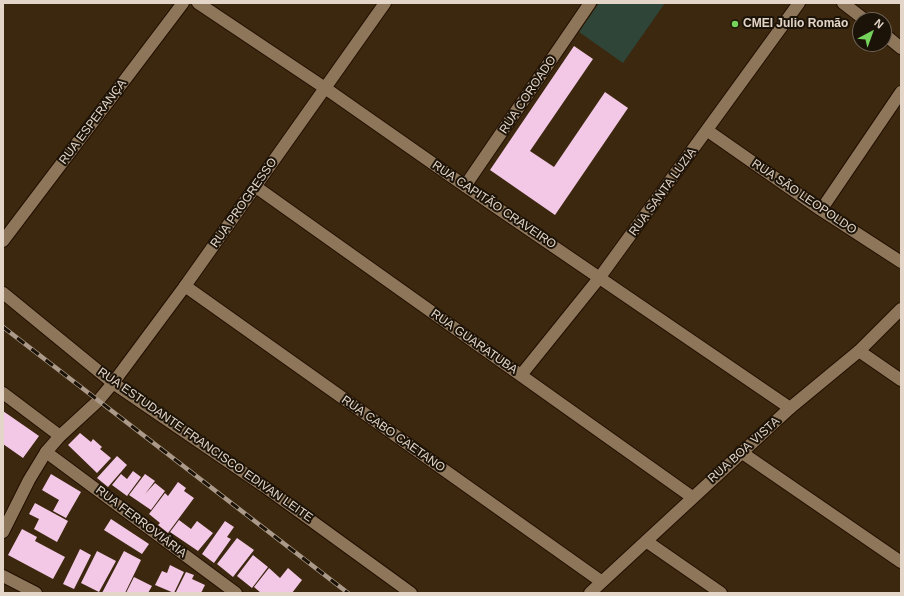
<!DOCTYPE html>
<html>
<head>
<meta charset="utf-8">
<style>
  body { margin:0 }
  #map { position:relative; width:904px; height:596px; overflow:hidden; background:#3c270f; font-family:Arial,sans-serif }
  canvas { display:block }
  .frame { position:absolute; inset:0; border:4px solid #e3d5c7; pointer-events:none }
  .north { position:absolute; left:852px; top:12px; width:40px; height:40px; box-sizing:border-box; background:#1c1308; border:1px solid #6c6154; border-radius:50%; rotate:41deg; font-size:11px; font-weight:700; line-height:16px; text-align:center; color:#e3d5c7 }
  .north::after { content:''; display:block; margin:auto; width:14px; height:18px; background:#75d25b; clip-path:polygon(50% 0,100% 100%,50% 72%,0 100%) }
</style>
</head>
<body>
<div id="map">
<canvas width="904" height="596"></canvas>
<div class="frame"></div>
<div class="north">N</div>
</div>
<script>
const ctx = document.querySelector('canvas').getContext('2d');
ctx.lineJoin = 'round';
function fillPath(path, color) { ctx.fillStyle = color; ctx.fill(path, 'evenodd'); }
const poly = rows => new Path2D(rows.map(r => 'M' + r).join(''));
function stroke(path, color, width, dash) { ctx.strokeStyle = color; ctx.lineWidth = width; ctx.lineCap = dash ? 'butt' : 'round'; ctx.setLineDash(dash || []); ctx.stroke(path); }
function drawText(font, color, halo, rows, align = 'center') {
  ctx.font = font + ' Arial,sans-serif'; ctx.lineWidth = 4; ctx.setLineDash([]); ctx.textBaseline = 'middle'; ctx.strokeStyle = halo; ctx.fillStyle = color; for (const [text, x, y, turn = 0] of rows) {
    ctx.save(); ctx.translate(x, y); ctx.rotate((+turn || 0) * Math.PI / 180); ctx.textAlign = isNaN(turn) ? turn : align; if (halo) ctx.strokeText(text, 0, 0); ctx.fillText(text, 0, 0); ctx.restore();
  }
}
fillPath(poly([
  [599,3,665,3,623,63,579,32]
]), '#2e4537');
fillPath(poly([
  [574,46,593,59,530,151,554,167,605,92,628,108,555,215,490,170],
  [3,411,39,436,23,458,3,444],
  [80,433,91,442,93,439,102,447,100,449,111,458,97,473,68,445],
  [117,456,127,465,108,487,97,478],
  [133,471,141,477,127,496,112,485,121,474,127,479],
  [51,474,81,492,66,518,53,511,59,500,42,490],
  [145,474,155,481,145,494,155,483,165,491,151,510,129,495],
  [178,482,186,488,184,491,194,498,168,533,158,525,160,523,149,514,165,493,168,496],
  [35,503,68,521,57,542,34,529,39,519,29,514],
  [111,519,149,544,142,554,104,530],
  [179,520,191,529,197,521,213,533,198,551,170,532],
  [225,521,234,527,227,537,231,539,214,563,202,554],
  [22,529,37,537,35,541,65,557,53,579,8,555],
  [237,538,254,550,233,577,217,564],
  [80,549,91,555,74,589,63,584],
  [97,551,116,561,99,592,81,583],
  [124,551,141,560,125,593,102,593],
  [253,555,268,567,252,588,237,576],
  [170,565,184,572,174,593,155,585,162,571,167,573],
  [269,568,280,578,288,568,302,580,292,593,261,593,254,587],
  [186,572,194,575,192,579,205,585,201,593,176,592],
  [134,577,152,586,148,593,126,593]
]), '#f3c8e7');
const street = poly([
  [198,3,325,88,385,3],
  [843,3,865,20],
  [884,34,901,48],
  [708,131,821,210,901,262],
  [465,186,590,3],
  [256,187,692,497],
  [821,210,901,92],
  [3,241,183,3],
  [185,286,602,582],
  [3,293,113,383,265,487,411,593],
  [859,351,901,309],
  [521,375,600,277,799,3],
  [3,393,60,436],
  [46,452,236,593],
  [741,452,901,562],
  [646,541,721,593],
  [3,576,36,593],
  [590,593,790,408]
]);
const secondary = poly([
  [3,532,29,480,46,452,60,436,98,401,113,383,185,286,325,88,465,186,790,408,859,351,901,380]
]);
stroke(street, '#220f00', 14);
stroke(secondary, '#220f00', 14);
stroke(street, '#8e765b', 12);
stroke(secondary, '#8e765b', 12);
const rail = poly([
  [3,327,348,593]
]);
stroke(rail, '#ab9a89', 4.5);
stroke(rail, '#1c1308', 3, [9]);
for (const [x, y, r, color] of [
  [735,24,4,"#75d25b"]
]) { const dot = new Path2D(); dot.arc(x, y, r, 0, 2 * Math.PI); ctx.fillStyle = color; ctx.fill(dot); stroke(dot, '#1c1308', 1.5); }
drawText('bold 12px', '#e3d5c7', '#1c1308', [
  ["CMEI Julio Romão",743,24]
], 'left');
drawText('12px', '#e3d5c7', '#1c1308', [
  ["RUA COROADO",528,95,-56],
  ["RUA ESPERANÇA",93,122,-53],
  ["RUA SANTA LUZIA",663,192,-54],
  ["RUA SÃO LEOPOLDO",804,197,34],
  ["RUA PROGRESSO",244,203,-55],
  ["RUA CAPITÃO CRAVEIRO",494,205,34],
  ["RUA GUARATUBA",474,342,35],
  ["RUA CABO CAETANO",393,434,35],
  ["RUA ESTUDANTE FRANCISCO EDIVAN LEITE",205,445,35],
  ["RUA BOA VISTA",744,450,-42],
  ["RUA FERROVIÁRIA",141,522,37]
]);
</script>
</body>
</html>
